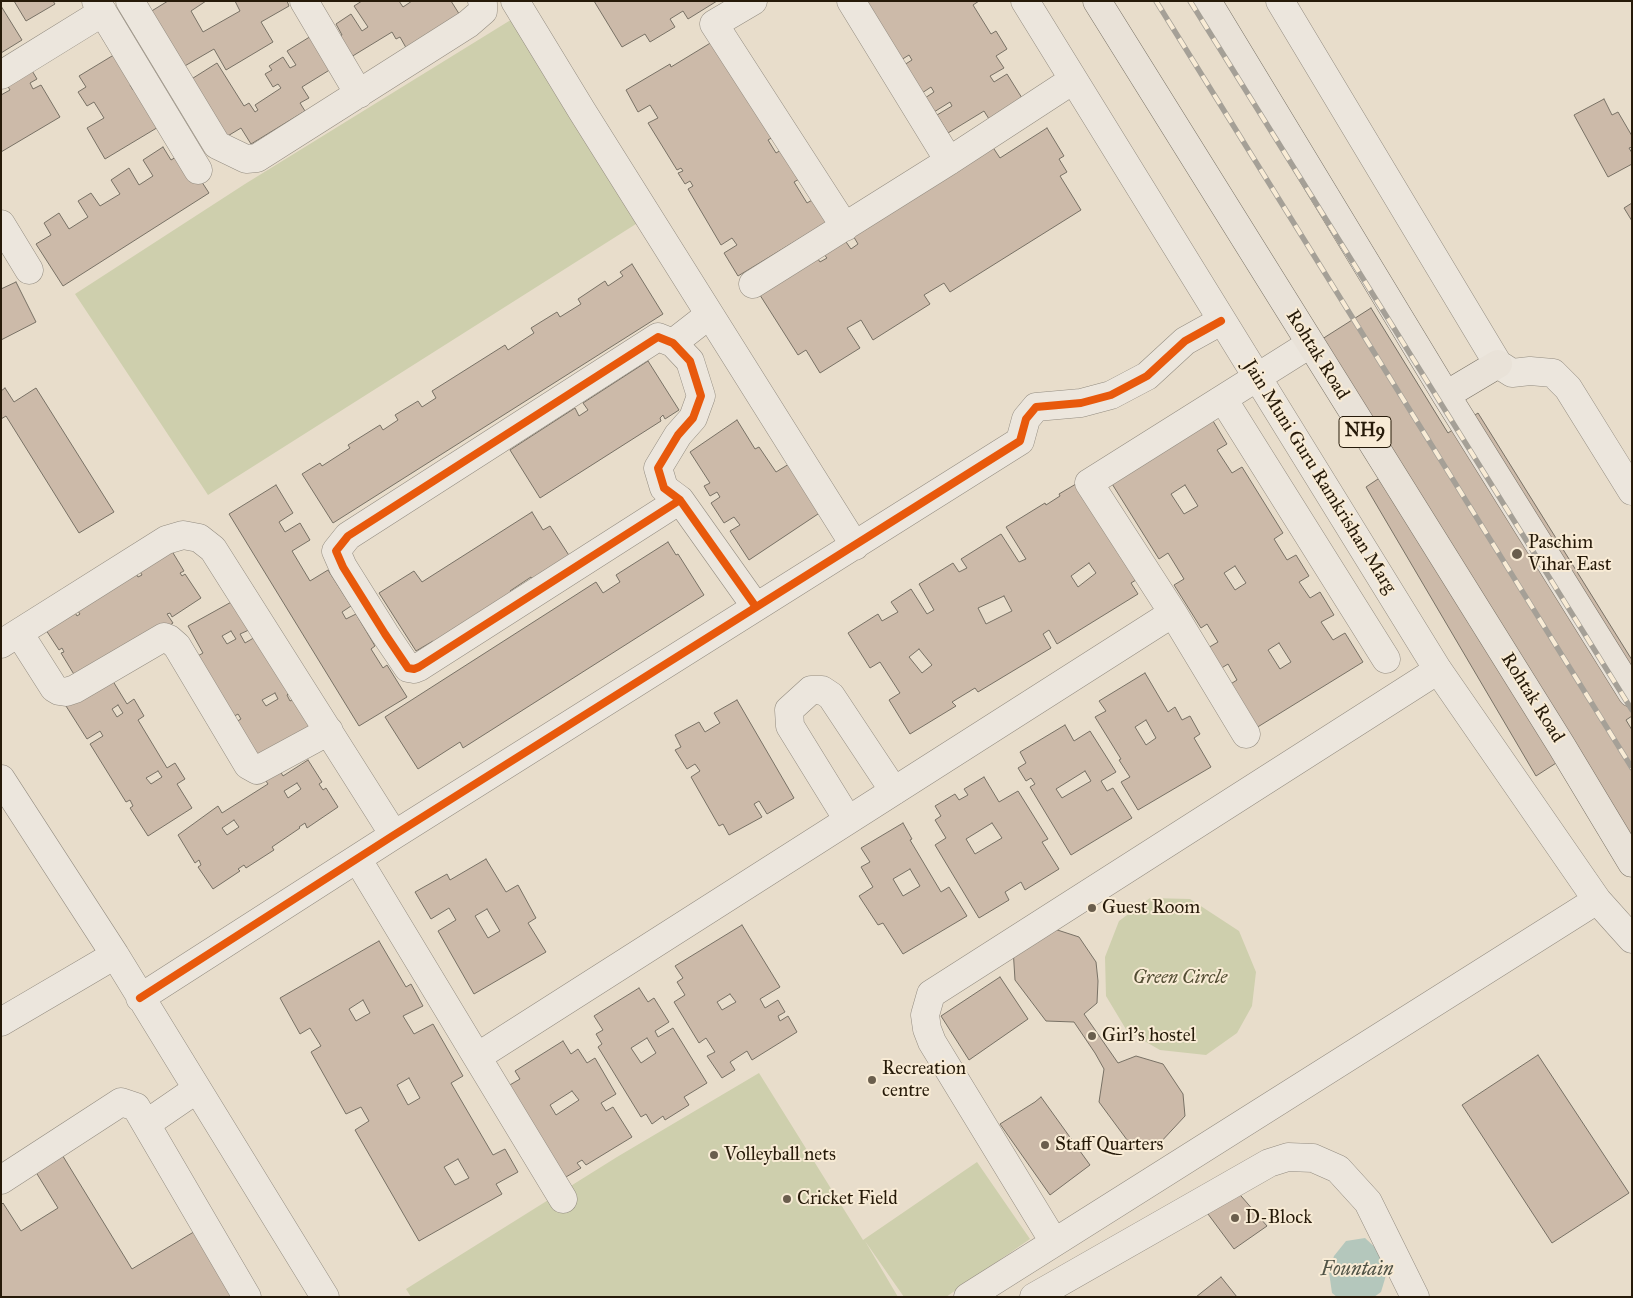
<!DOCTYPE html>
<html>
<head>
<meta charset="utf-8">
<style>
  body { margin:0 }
  #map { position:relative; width:1633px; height:1298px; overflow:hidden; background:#e8ddcb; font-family:"IM FELL Great Primer",serif }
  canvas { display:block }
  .frame { position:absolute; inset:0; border:2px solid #261a09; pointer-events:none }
</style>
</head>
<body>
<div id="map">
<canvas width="1633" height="1298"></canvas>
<div class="frame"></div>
</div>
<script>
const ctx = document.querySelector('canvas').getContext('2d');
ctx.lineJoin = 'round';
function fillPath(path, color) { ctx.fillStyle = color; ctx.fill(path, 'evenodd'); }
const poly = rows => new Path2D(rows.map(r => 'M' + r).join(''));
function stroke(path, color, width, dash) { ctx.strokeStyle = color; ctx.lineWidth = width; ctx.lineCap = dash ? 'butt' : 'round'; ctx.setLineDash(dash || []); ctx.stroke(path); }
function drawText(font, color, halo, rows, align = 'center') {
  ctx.font = font + ' "IM FELL Great Primer",serif'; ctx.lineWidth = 4; ctx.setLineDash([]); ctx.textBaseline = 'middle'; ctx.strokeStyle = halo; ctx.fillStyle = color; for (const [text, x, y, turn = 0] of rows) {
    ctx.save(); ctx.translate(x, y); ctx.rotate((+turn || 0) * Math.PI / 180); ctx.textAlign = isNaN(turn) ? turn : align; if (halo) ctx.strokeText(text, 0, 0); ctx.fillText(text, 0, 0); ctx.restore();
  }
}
fillPath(poly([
  [522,13,647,217,208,495,75,294,245,184],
  [1150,898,1190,899,1239,931,1256,972,1252,1006,1237,1033,1206,1055,1160,1050,1127,1031,1106,996,1105,957,1119,921],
  [759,1073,863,1240,977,1162,1030,1239,946,1297,904,1297,865,1241,898,1297,411,1297,406,1289,617,1157]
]), '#cecfad');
fillPath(poly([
  [1365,1238,1379,1251,1387,1272,1381,1292,1374,1297,1337,1297,1332,1293,1329,1272,1334,1256,1346,1241]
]), '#b4c7bc');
const building = poly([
  [14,1,53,1,55,4,26,21,14,1],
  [168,1,206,1,191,11,203,32,240,11,235,1,287,1,289,6,261,22,273,42,226,70,214,49,183,67,150,12,168,1],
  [362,1,399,1,403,7,412,1,451,1,463,20,409,53,400,37,396,39,392,32,351,57,338,37,342,35,336,24,351,14,362,31,368,27,354,6,362,1],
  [594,1,717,1,688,19,683,11,670,19,675,27,650,42,645,34,622,47,594,1],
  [865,1,979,1,973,5,991,34,996,31,1007,49,996,56,1004,68,990,76,994,82,1007,74,1022,98,989,119,984,111,948,133,937,115,952,106,950,102,934,112,925,98,934,92,931,87,922,93,904,65,912,60,909,55,901,60,865,1],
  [1,6,22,40,1,53,1,6],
  [316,33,336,66,302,87,309,98,300,103,305,111,251,144,241,128,226,137,190,80,217,63,244,106,249,103,255,112,258,110,255,105,281,88,278,84,273,87,265,74,272,70,269,66,283,57,290,68,296,65,287,51,316,33],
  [717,39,775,136,768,140,776,153,783,149,801,178,794,182,807,203,814,199,827,222,738,276,724,253,737,245,732,238,721,245,688,189,693,186,690,181,685,184,678,173,683,171,681,168,677,170,648,123,658,118,650,105,638,112,626,90,670,64,671,67,717,39],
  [122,50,139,79,130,85,133,90,142,84,165,123,105,159,87,128,104,118,94,102,87,106,78,92,86,87,79,76,122,50],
  [31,69,37,79,30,83,33,89,41,85,60,117,1,152,1,95,10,90,6,83,31,69],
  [1604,99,1612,115,1618,112,1632,136,1632,147,1629,148,1632,153,1632,164,1608,177,1574,115,1604,99],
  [1047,128,1064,156,1059,159,1067,172,1060,176,1081,210,950,292,944,283,924,295,930,304,873,340,861,320,847,328,860,348,820,373,806,350,798,355,758,292,816,256,820,262,827,258,822,252,844,239,851,249,858,244,852,234,992,146,1000,158,1047,128],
  [163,147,171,160,183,153,209,193,63,286,36,244,51,235,44,223,59,213,69,229,88,217,78,201,91,193,100,206,120,194,111,180,129,168,139,185,153,176,143,160,163,147],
  [1632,203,1632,221,1624,208,1632,203],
  [632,264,663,314,333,523,302,474,320,463,322,466,350,448,348,445,380,425,383,430,398,420,395,415,418,401,422,407,436,398,432,391,505,345,508,350,534,333,531,328,557,312,560,317,581,304,578,299,605,281,608,286,623,276,620,272,632,264],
  [16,282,36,322,1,340,1,289,16,282],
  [1371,308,1448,433,1478,413,1632,660,1632,716,1626,720,1632,730,1632,861,1567,756,1536,776,1366,487,1399,465,1319,341,1371,308],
  [648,361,679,410,665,419,663,415,660,418,661,421,540,498,510,450,575,408,579,416,588,410,583,403,648,361],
  [5,388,14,402,36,388,114,512,79,533,6,416,1,419,1,391,5,388],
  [1210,416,1227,444,1217,450,1232,473,1242,467,1283,533,1274,539,1287,560,1296,555,1309,576,1299,582,1310,598,1320,592,1334,615,1321,622,1333,640,1345,633,1363,662,1256,728,1229,685,1237,680,1228,664,1220,669,1206,649,1218,642,1207,624,1201,628,1174,585,1184,579,1168,553,1159,559,1109,479,1210,416],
  [1185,485,1198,506,1184,514,1171,494,1185,485],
  [1235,566,1246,583,1235,590,1224,573,1235,566],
  [1279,643,1291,662,1280,669,1268,650,1279,643],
  [737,420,755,449,759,447,776,472,789,464,821,512,749,560,730,531,740,525,734,517,724,523,711,503,720,497,717,492,710,496,704,486,710,483,690,452,737,420],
  [1081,481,1141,577,1131,583,1138,594,1057,644,1049,630,1043,634,1051,648,978,692,975,688,952,702,956,706,910,734,889,700,900,693,880,662,870,668,848,633,878,614,882,621,898,612,891,602,911,589,927,614,934,610,919,584,953,563,959,572,967,568,961,559,1001,534,1019,562,1026,559,1006,527,1045,503,1046,505,1060,496,1059,494,1081,481],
  [1089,563,1096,573,1078,587,1071,576,1089,563],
  [1004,596,1012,611,986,624,978,608,1004,596],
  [919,649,932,665,922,673,909,657,919,649],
  [276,485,293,513,279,522,285,532,300,523,310,540,292,551,310,581,328,570,351,606,342,612,346,619,356,614,375,646,371,649,383,668,387,665,407,697,359,726,229,514,276,485],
  [532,512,543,530,550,526,572,560,534,583,531,577,510,591,514,596,437,646,433,641,416,651,379,593,414,571,422,582,532,512],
  [668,542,676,555,678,554,704,595,463,748,460,742,418,769,385,717,596,582,603,593,620,582,616,575,668,542],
  [170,548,184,571,180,573,182,576,185,574,201,598,172,617,170,613,167,614,173,623,163,630,75,676,61,653,64,652,62,648,59,650,44,627,73,609,77,616,80,614,75,607,134,570,138,577,142,575,138,568,170,548],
  [235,600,251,629,240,634,245,643,257,636,290,692,287,695,290,701,294,699,313,732,257,764,234,723,241,719,238,714,231,718,196,657,203,653,188,626,235,600],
  [231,631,236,639,227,644,222,636,231,631],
  [275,693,278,699,266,706,262,700,275,693],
  [1145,673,1168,712,1175,707,1182,720,1190,716,1200,734,1194,738,1211,767,1138,810,1121,782,1130,777,1119,760,1121,759,1095,717,1106,711,1099,701,1145,673],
  [1146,720,1156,738,1146,745,1135,727,1146,720],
  [111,678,127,704,134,699,144,716,138,720,167,768,175,763,185,779,177,784,192,808,148,836,130,808,133,806,130,800,126,802,90,744,103,736,100,731,87,739,66,706,111,678],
  [118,705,123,713,117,717,112,709,118,705],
  [158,771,162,777,151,784,146,778,158,771],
  [737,700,794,798,767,814,759,801,754,804,762,817,729,835,723,824,719,826,691,777,700,771,695,764,687,769,675,750,681,747,675,735,699,722,705,732,720,723,714,713,737,700],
  [1065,725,1074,741,1090,731,1116,772,1101,781,1107,791,1113,788,1132,818,1071,855,1030,787,1035,784,1031,778,1026,781,1018,768,1026,763,1020,752,1065,725],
  [1085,771,1091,781,1062,798,1056,789,1085,771],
  [308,760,322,782,319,784,323,790,326,788,338,807,307,828,305,823,299,827,300,828,272,847,274,850,246,868,244,865,238,869,240,871,213,889,198,867,201,865,199,860,195,863,178,835,218,806,222,813,268,784,264,778,279,769,283,776,308,760],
  [297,783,301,789,288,798,284,791,297,783],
  [234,820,239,827,227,835,222,828,234,820],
  [984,777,999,802,1018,791,1048,839,1042,842,1059,869,1025,890,1021,882,1005,892,1009,900,979,918,935,845,946,838,935,820,941,816,935,806,955,794,959,800,968,795,964,789,984,777],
  [992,823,1002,838,975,854,966,839,992,823],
  [903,823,912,839,910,840,941,892,949,887,967,916,903,954,883,923,878,925,859,896,873,887,861,867,870,862,861,848,903,823],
  [910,869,920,886,903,896,893,879,910,869],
  [486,859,506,892,518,885,536,918,528,923,546,952,474,994,438,931,456,920,449,908,431,919,415,892,447,874,450,880,486,859],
  [487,909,500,931,488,938,475,916,487,909],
  [742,925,780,987,760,999,765,1008,778,1000,785,1012,778,1016,780,1021,788,1016,797,1032,752,1060,747,1051,730,1062,735,1070,722,1078,707,1056,715,1052,706,1038,699,1043,674,1002,685,995,677,982,683,978,675,966,742,925],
  [730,994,736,1002,722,1010,717,1002,730,994],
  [1045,926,1079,937,1096,962,1098,981,1097,1003,1084,1014,1118,1063,1136,1056,1163,1064,1183,1094,1185,1116,1159,1144,1133,1148,1099,1102,1104,1069,1095,1053,1074,1022,1046,1021,1015,980,1013,948,1045,926],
  [379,941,406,987,411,984,423,1006,403,1016,414,1034,433,1024,463,1076,451,1083,493,1155,505,1149,518,1172,496,1184,502,1194,419,1241,355,1130,369,1121,361,1107,346,1114,311,1052,321,1046,310,1028,300,1034,280,998,379,941],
  [363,1000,370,1013,356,1021,349,1009,363,1000],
  [409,1078,420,1098,408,1105,397,1085,409,1078],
  [458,1159,469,1178,455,1185,444,1167,458,1159],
  [1000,977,1028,1019,969,1060,941,1016,1000,977],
  [639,988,648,1002,654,998,669,1022,655,1031,658,1037,673,1028,707,1083,684,1097,689,1105,665,1120,663,1116,652,1124,646,1114,641,1117,598,1047,602,1044,596,1034,603,1030,594,1016,639,988],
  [647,1038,656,1053,641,1063,631,1048,647,1038],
  [563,1041,571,1054,578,1049,587,1063,595,1058,616,1094,601,1103,606,1111,613,1107,632,1137,586,1165,582,1160,577,1163,581,1168,561,1180,503,1089,520,1079,515,1071,563,1041],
  [572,1091,579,1100,556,1115,550,1105,572,1091],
  [1538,1055,1629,1193,1552,1243,1462,1105,1538,1055],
  [1041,1097,1090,1165,1050,1195,1000,1124,1035,1102,1041,1097],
  [61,1153,132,1269,197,1230,232,1297,1,1297,1,1205,3,1203,21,1231,58,1208,34,1169,61,1153],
  [1235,1189,1267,1226,1234,1249,1205,1210,1235,1189],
  [1221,1277,1237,1297,1196,1297,1221,1277]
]);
fillPath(building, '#ccbaa9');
stroke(building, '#787165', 1);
const minor = poly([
  [96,1,198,170],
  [130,1,217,145,246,159,257,158,468,24,483,11,483,4,482,1],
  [304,1,359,94],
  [515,1,582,111,855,546],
  [753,1,714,24,845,227],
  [851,1,949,161],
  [1025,1,1438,670,1597,900,1632,939],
  [1280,1,1498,364,1512,373,1530,371,1553,373,1568,388,1632,491],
  [1,75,103,12],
  [1,224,29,270],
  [753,284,949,161,1073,80],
  [673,343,709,315],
  [1223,399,1386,659],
  [680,500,419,667,414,669,408,668,385,634,343,567,336,551,348,536,658,337,673,343,690,361,701,396,693,418,678,435,658,468,664,488,680,500,756,607],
  [19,633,54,688,59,691,66,692,75,689,164,637,169,639,177,646,248,765,257,770,329,731],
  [1,644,166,540,183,535,199,538,213,549,394,835],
  [1246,734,1173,613,1089,483,1310,344],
  [1,779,115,955,325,1297],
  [848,820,790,726,789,710,811,690,822,690,831,696,894,791],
  [358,860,477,1057,1173,613],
  [140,998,394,835,1020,441,1026,419,1036,407,1081,403,1111,395,1147,376,1185,341,1221,321],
  [1,1022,115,955],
  [477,1057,563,1199],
  [146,1124,197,1089],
  [1,1180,121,1102,136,1107,247,1297],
  [1054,1242,932,1042,927,1029,925,1015,931,994,1438,670],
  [968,1297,1597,900],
  [1034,1297,1269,1163,1288,1157,1313,1158,1338,1169,1368,1202,1415,1297]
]);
const major = poly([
  [1097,1,1561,745,1632,863],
  [1207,1,1446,395,1632,693],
  [1446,395,1498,364]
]);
stroke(minor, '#938c80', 29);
stroke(major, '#787165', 29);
stroke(minor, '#ece6dd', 28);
stroke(major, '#e9e2d8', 28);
const rail = poly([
  [1156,1,1632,768],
  [1190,1,1632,710]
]);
stroke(rail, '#a5a097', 5.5);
stroke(rail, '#f8ebd5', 4, [11]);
stroke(poly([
  [680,500,419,667,414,669,408,668,385,634,343,567,336,551,348,536,658,337,673,343,690,361,701,396,693,418,678,435,658,468,664,488,680,500,756,607],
  [140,998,394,835,1020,441,1026,419,1036,407,1081,403,1111,395,1147,376,1185,341,1221,321]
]), '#e8590c', 8);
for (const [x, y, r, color] of [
  [1517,554,6,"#6a5e4d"],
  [1092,908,5,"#6a5e4d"],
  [1092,1036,5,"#6a5e4d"],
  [872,1080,5,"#6a5e4d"],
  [1045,1145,5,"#6a5e4d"],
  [714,1155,5,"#6a5e4d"],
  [787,1199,5,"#6a5e4d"],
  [1235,1218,5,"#6a5e4d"]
]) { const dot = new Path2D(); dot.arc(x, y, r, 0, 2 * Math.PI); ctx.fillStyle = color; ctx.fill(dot); stroke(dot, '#f8ebd5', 2); }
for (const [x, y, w] of [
  [1365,432,52]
]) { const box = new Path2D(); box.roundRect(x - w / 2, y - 15.5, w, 31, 4); ctx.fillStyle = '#f8ebd5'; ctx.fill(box); stroke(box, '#261a09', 1); }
drawText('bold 18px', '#261a09', null, [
  ["NH9",1365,432]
]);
drawText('19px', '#261a09', '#f8ebd5', [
  ["Rohtak Road",1317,355,58],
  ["Jain Muni Guru Ramkrishan Marg",1319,477,58],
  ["Rohtak Road",1532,698,58]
]);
drawText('19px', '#261a09', '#f8ebd5', [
  ["Paschim",1528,543],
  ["Vihar East",1528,565],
  ["Guest Room",1102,908],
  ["Girl's hostel",1102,1036],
  ["Recreation",882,1069],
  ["centre",882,1091],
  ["Staff Quarters",1055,1145],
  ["Volleyball nets",724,1155],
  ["Cricket Field",797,1199],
  ["D-Block",1245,1218]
], 'left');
drawText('italic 19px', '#524d33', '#f8ebd5', [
  ["Green Circle",1180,978]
]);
drawText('italic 20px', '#505346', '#f8ebd5', [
  ["Fountain",1357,1270]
]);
</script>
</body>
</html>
